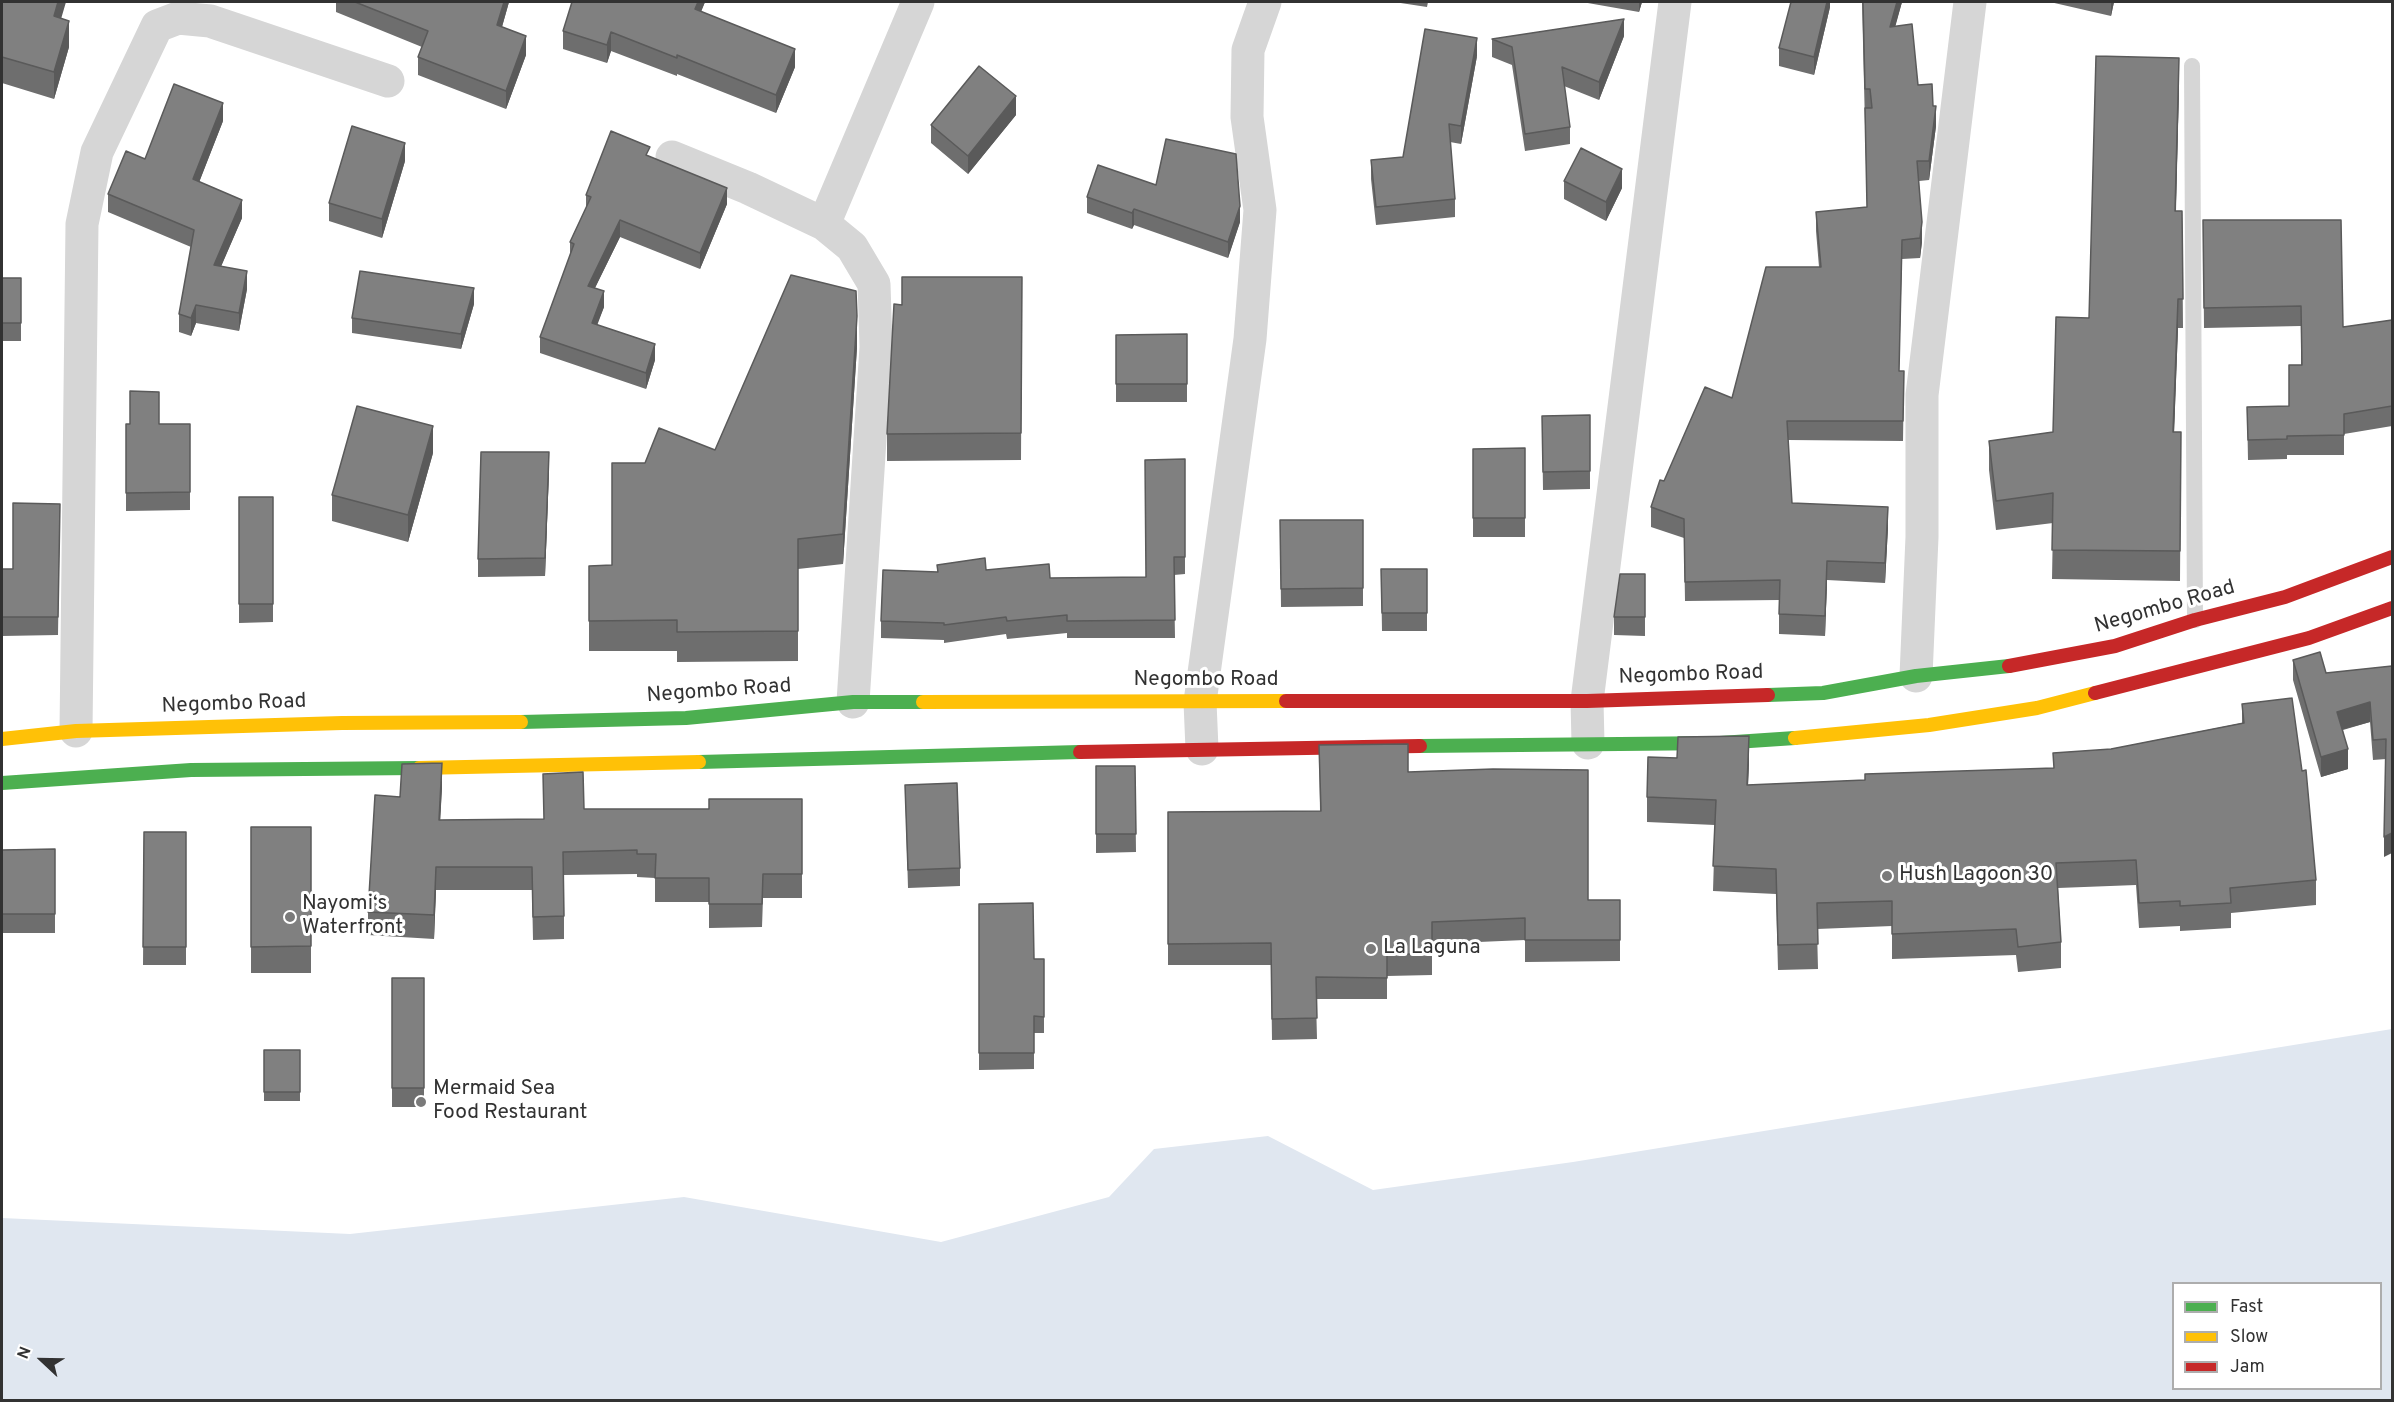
<!DOCTYPE html>
<html>
<head>
<meta charset="utf-8">
<style>
  body { margin:0 }
  #map { position:relative; width:2394px; height:1402px; overflow:hidden; background:#fff; font-family:Overpass,sans-serif }
  canvas { display:block }
  .frame { position:absolute; inset:0; border:3px solid #323232; pointer-events:none }
  .legend { position:absolute; left:2172px; top:1282px; width:210px; height:108px; box-sizing:border-box; background:#fff; border:2px solid #adadad; margin:0; padding:8px 10px; list-style:none; font-size:18px; color:#323232 }
  .legend li { display:flex; align-items:center; gap:12px; height:30px }
  .legend b { width:30px; border:2px solid #adadad }
  .north { position:absolute; left:12px; top:1330px; width:60px; height:60px; -webkit-text-stroke:4px #fff; paint-order:stroke; rotate:292deg; font-size:16px; font-weight:700; line-height:24px; text-align:center; color:#323232 }
  .north::after { content:''; display:block; margin:auto; width:21px; height:27px; background:#323232; clip-path:polygon(50% 0,100% 100%,50% 72%,0 100%) }
</style>
</head>
<body>
<div id="map">
<canvas width="2394" height="1402"></canvas>
<div class="frame"></div>
<ul class="legend">
<li><b style="height:8px;background:#4caf50"></b>Fast</li>
<li><b style="height:8px;background:#ffc107"></b>Slow</li>
<li><b style="height:8px;background:#c62828"></b>Jam</li>
</ul>
<div class="north">N</div>
</div>
<script>
const ctx = document.querySelector('canvas').getContext('2d');
ctx.lineJoin = 'round';
function fillPath(path, color) { ctx.fillStyle = color; ctx.fill(path, 'evenodd'); }
const poly = rows => new Path2D(rows.map(r => 'M' + r).join(''));
function stroke(path, color, width, dash) { ctx.strokeStyle = color; ctx.lineWidth = width; ctx.lineCap = dash ? 'butt' : 'round'; ctx.setLineDash(dash || []); ctx.stroke(path); }
function drawText(font, color, halo, rows, align = 'center') {
  ctx.font = font + ' Overpass,sans-serif'; ctx.lineWidth = 6; ctx.setLineDash([]); ctx.textBaseline = 'middle'; ctx.strokeStyle = halo; ctx.fillStyle = color; for (const [text, x, y, turn = 0] of rows) {
    ctx.save(); ctx.translate(x, y); ctx.rotate((+turn || 0) * Math.PI / 180); ctx.textAlign = isNaN(turn) ? turn : align; if (halo) ctx.strokeText(text, 0, 0); ctx.fillText(text, 0, 0); ctx.restore();
  }
}
fillPath(poly([
  [2392,1029,2392,1400,2,1400,2,1218,350,1234,684,1197,941,1242,1109,1197,1154,1149,1268,1136,1373,1190,1573,1162],
  [2174,1284,2380,1284,2380,1388,2174,1388]
]), '#e0e7f0');
stroke(poly([
  [2192,66,2195,620]
]), '#d6d6d6', 16);
stroke(poly([
  [672,157,748,188,824,224],
  [1916,676,1922,537,1922,395,1970,2],
  [853,702,876,347,874,284,852,247,824,224,918,2],
  [76,731,82,224,97,152,157,26,178,18,210,21,388,81],
  [1588,743,1587,701,1675,2],
  [1202,749,1200,702,1250,339,1260,210,1247,117,1248,50,1265,2]
]), '#d6d6d6', 33);
stroke(poly([
  [1768,695,1823,693,1916,676,2009,666],
  [521,722,686,718,853,702,923,702],
  [1420,746,1720,743,1795,738],
  [699,762,1080,752],
  [2,783,191,770,419,768]
]), '#4caf50', 14);
stroke(poly([
  [923,702,1286,701],
  [1795,738,1929,725,2037,708,2095,693],
  [2,739,76,731,342,723,521,722],
  [419,768,699,762]
]), '#ffc107', 14);
stroke(poly([
  [2009,666,2115,646,2195,620,2285,597,2392,557],
  [2095,693,2309,638,2392,608],
  [1286,701,1587,701,1768,695],
  [1080,752,1420,746]
]), '#c62828', 14);
fillPath(poly([
  [2,2,61,18,69,47,54,99,2,83],
  [336,2,509,2,502,27,526,55,506,109,418,75,418,57,422,47,336,12],
  [705,2,701,11,795,67,776,113,677,74,677,76,611,51,607,63,563,49,563,31],
  [1394,2,1428,2,1427,7],
  [1582,2,1642,2,1639,12],
  [1830,2,1830,7,1814,75,1779,66,1779,48],
  [1862,2,1902,2,1895,26,1918,85,1933,106,1936,126,1929,180,1919,181,1922,242,1920,258,1902,259,1899,371,1904,371,1903,441,1788,440,1792,503,1888,527,1885,583,1827,580,1825,636,1779,634,1779,600,1685,601,1684,538,1651,527,1651,507,1664,481,1732,398,1819,267,1816,231,1816,212,1867,207],
  [2050,2,2114,2,2111,16],
  [1624,36,1599,100,1564,86,1570,127,1570,144,1525,151,1512,65,1492,57,1492,39],
  [1477,56,1461,144,1450,142,1455,199,1455,217,1376,225,1371,179,1371,160,1403,157],
  [2179,87,2176,211,2182,211,2183,328,2178,328,2174,432,2181,432,2180,581,2052,579,2053,523,1996,530,1989,470,1989,441,2053,432,2089,318],
  [1016,115,968,174,931,143,931,125],
  [223,121,199,182,242,218,221,266,247,289,239,331,196,323,191,336,179,332,179,314,191,247,108,212,108,194,145,159],
  [650,157,727,204,700,269,620,237,595,288,604,307,597,324,655,360,646,389,540,353,540,337,570,257,570,242,586,208,586,195],
  [405,161,382,238,329,221,329,203],
  [1564,181,1622,188,1606,221,1564,199],
  [1087,197,1240,222,1228,258,1134,225,1132,229,1087,213],
  [2203,220,2343,327,2392,320,2392,426,2344,434,2344,455,2287,455,2287,459,2248,460,2247,407,2289,406,2301,365,2301,326,2204,328],
  [1022,277,1021,460,887,461,887,434,902,305],
  [2,278,21,278,21,341,2,341],
  [474,304,461,349,352,333,352,318],
  [1187,334,1187,402,1116,402,1116,335],
  [857,347,843,564,798,569,798,661,677,662,677,651,589,651,589,566,612,565,645,463,715,450],
  [1590,415,1590,489,1543,490,1542,416],
  [126,424,190,424,190,510,126,511],
  [1525,448,1525,537,1473,537,1473,449],
  [433,453,408,542,332,521,332,495],
  [1185,459,1185,574,1174,575,1175,638,1067,638,1067,633,1007,639,1006,634,944,643,944,640,881,638,881,621,937,572,937,565,986,570,1050,578,1146,577],
  [549,470,545,576,478,577,478,559],
  [239,497,273,497,273,622,239,623],
  [60,504,58,635,2,636,2,569,13,569],
  [1280,520,1363,520,1363,606,1281,607],
  [1381,569,1427,569,1427,631,1382,631],
  [1645,574,1645,636,1614,635,1614,617],
  [2293,660,2326,673,2392,666,2384,857,2386,759,2373,760,2370,722,2343,730,2348,769,2321,777,2293,680],
  [2242,704,2316,880,2316,905,2231,913,2231,928,2180,931,2180,926,2139,928,2136,885,2058,888,2061,942,2061,968,2018,972,2016,955,1892,959,1892,926,1817,929,1818,969,1778,970,1776,894,1713,891,1715,825,1647,822,1647,797,1749,762,1748,785,1865,780,2053,768,2111,749,2242,723],
  [1319,745,1408,772,1588,900,1620,900,1620,961,1525,962,1525,940,1432,944,1432,975,1387,976,1387,999,1316,999,1317,1039,1272,1040,1271,965,1168,965,1168,812,1320,811],
  [1096,766,1135,766,1136,852,1096,853],
  [543,774,584,809,709,809,802,799,802,898,763,898,762,927,709,928,709,902,655,902,655,878,637,877,637,874,564,875,564,939,533,940,532,890,436,890,434,939,368,935,368,912,400,797,442,787,440,820,544,819],
  [905,785,960,868,960,886,908,888],
  [251,827,311,827,311,973,251,973],
  [144,832,186,832,186,965,143,965],
  [55,849,55,933,2,933,2,850],
  [979,904,1034,959,1044,1017,1044,1033,1034,1033,1034,1069,979,1070],
  [392,978,424,978,424,1107,392,1107],
  [264,1050,300,1050,300,1101,264,1101]
]), '#6e6e6e');
fillPath(poly([
  [58,2,66,2,54,43,54,16],
  [504,2,509,2,497,44,497,25],
  [698,2,705,2,695,27,695,9],
  [1639,2,1642,2,1639,12],
  [1827,2,1830,2,1830,7,1814,75,1814,57],
  [1897,2,1902,2,1890,46,1890,27],
  [2111,2,2114,2,2111,16],
  [1624,19,1624,36,1599,100,1599,82],
  [69,21,69,47,54,99,54,72],
  [611,32,611,51,607,63,607,45],
  [526,36,526,55,506,109,506,91],
  [1477,38,1477,56,1461,144,1461,126],
  [795,49,795,67,776,113,776,95],
  [2179,58,2179,87,2175,241,2175,211],
  [1016,96,1016,115,968,174,968,156],
  [223,103,223,121,193,198,193,179],
  [1936,106,1936,126,1929,180,1929,161],
  [405,143,405,161,382,238,382,219],
  [1622,169,1622,188,1606,221,1606,202],
  [727,188,727,204,700,269,700,253],
  [242,200,242,218,214,283,214,265],
  [1240,206,1240,222,1228,258,1228,242],
  [1134,209,1134,225,1132,229,1132,213],
  [620,220,620,237,588,302,588,286],
  [1922,222,1922,242,1920,258,1920,238],
  [247,271,247,289,239,331,239,313],
  [474,288,474,304,461,349,461,334],
  [604,291,604,307,592,339,592,323],
  [2178,299,2178,328,2173,461,2173,432],
  [196,305,196,323,191,336,191,318],
  [857,316,857,347,843,564,843,534],
  [655,344,655,360,646,389,646,373],
  [433,426,433,453,408,542,408,515],
  [549,452,549,470,545,576,545,558],
  [1888,507,1888,527,1885,583,1885,563],
  [1827,561,1827,580,1825,636,1825,616],
  [2370,702,2370,722,2337,731,2337,712],
  [1749,736,1749,762,1747,810,1747,785],
  [2348,749,2348,769,2321,777,2321,757],
  [442,763,442,787,439,844,439,820],
  [2392,833,2392,853,2384,857,2384,837],
  [436,867,436,890,434,939,434,915]
]), '#5a5a5a');
const building = poly([
  [2,2,58,2,54,16,69,21,54,72,2,57,2,2],
  [355,2,504,2,497,25,526,36,506,91,418,57,428,31,355,2],
  [572,2,698,2,695,9,795,49,776,95,677,55,677,58,611,32,607,45,563,31,572,2],
  [1791,2,1827,2,1814,57,1779,48,1791,2],
  [1863,2,1897,2,1890,27,1912,24,1918,85,1932,84,1933,106,1936,106,1929,161,1917,161,1922,222,1920,238,1902,240,1899,371,1904,371,1903,421,1787,421,1792,503,1888,507,1885,563,1827,561,1825,616,1779,614,1780,580,1685,582,1684,519,1651,507,1660,480,1664,481,1705,387,1732,398,1766,267,1821,267,1816,212,1867,207,1865,108,1872,108,1870,89,1865,89,1863,2],
  [1624,19,1599,82,1562,67,1570,127,1525,134,1512,47,1492,39,1624,19],
  [1425,29,1477,38,1461,126,1449,124,1455,199,1376,207,1371,160,1403,157,1425,29],
  [2096,56,2179,58,2175,211,2182,211,2183,299,2178,299,2173,432,2181,432,2180,551,2052,550,2053,493,1996,501,1989,441,2053,432,2056,317,2089,318,2096,56],
  [979,66,1016,96,968,156,931,125,979,66],
  [174,84,223,103,193,179,242,200,214,265,247,271,239,313,196,305,191,318,179,314,194,230,108,194,126,151,145,159,174,84],
  [352,126,405,143,382,219,329,203,352,126],
  [611,131,650,147,646,155,727,188,700,253,620,220,588,286,604,291,592,323,655,344,646,373,540,337,574,244,570,242,591,197,586,195,611,131],
  [1166,139,1236,154,1240,206,1228,242,1134,209,1132,213,1087,197,1098,165,1156,185,1166,139],
  [1581,148,1622,169,1606,202,1564,181,1581,148],
  [2203,220,2341,220,2343,327,2392,320,2392,406,2344,414,2344,435,2287,436,2287,439,2248,440,2247,407,2289,406,2289,365,2302,365,2301,306,2204,308,2203,220],
  [360,271,474,288,461,334,352,318,360,271],
  [791,275,856,291,857,316,843,534,798,539,798,631,677,632,677,620,589,621,589,566,612,565,612,463,645,463,659,428,715,450,791,275],
  [902,277,1022,277,1021,433,887,434,894,304,902,305,902,277],
  [2,278,21,278,21,323,2,323,2,278],
  [1187,334,1187,384,1116,384,1116,335,1187,334],
  [130,391,159,392,159,424,190,424,190,492,126,493,126,424,130,424,130,391],
  [357,406,433,426,408,515,332,495,357,406],
  [1590,415,1590,471,1543,472,1542,416,1590,415],
  [1525,448,1525,518,1473,518,1473,449,1525,448],
  [481,452,549,452,545,558,478,559,481,452],
  [1185,459,1185,557,1174,557,1175,620,1067,621,1067,615,1007,621,1006,617,944,625,944,623,881,621,883,570,938,572,937,565,985,558,986,570,1049,564,1050,578,1146,577,1145,460,1185,459],
  [239,497,273,497,273,604,239,604,239,497],
  [13,503,60,504,58,617,2,617,2,569,13,569,13,503],
  [1280,520,1363,520,1363,588,1281,589,1280,520],
  [1381,569,1427,569,1427,613,1382,613,1381,569],
  [1620,574,1645,574,1645,617,1614,617,1620,574],
  [2320,652,2326,673,2392,666,2392,833,2384,837,2386,739,2373,740,2370,702,2337,712,2348,749,2321,757,2293,660,2320,652],
  [2292,698,2302,771,2306,770,2316,880,2230,888,2231,903,2180,906,2180,901,2139,903,2136,860,2056,863,2061,942,2018,947,2016,929,1892,934,1892,901,1817,903,1818,944,1778,945,1776,869,1713,866,1716,800,1647,797,1648,757,1677,758,1678,737,1749,736,1747,785,1865,780,1865,774,2054,768,2053,753,2111,749,2244,723,2242,704,2292,698],
  [1408,744,1408,772,1493,769,1588,770,1588,900,1620,900,1620,940,1525,940,1525,918,1432,922,1432,953,1387,955,1387,978,1316,977,1317,1018,1272,1019,1271,943,1168,944,1168,812,1321,811,1319,745,1408,744],
  [442,763,439,820,544,819,543,774,583,772,584,809,709,809,709,799,802,799,802,874,763,874,762,904,709,904,709,878,655,878,656,854,637,854,637,850,563,852,564,916,533,917,532,867,436,867,434,915,368,912,375,795,400,797,402,764,442,763],
  [1096,766,1135,766,1136,834,1096,834,1096,766],
  [957,783,960,868,908,870,905,785,957,783],
  [251,827,311,827,311,946,251,947,251,827],
  [144,832,186,832,186,947,143,947,144,832],
  [55,849,55,914,2,914,2,850,55,849],
  [1033,903,1034,959,1044,959,1044,1017,1034,1016,1034,1053,979,1053,979,904,1033,903],
  [392,978,424,978,424,1088,392,1088,392,978],
  [264,1050,300,1050,300,1092,264,1092,264,1050]
]);
fillPath(building, '#808080');
stroke(building, '#5a5a5a', 1.5);
for (const [x, y, r, color] of [
  [1887,876,6,"#7a7a7a"],
  [290,917,6,"#7a7a7a"],
  [1371,949,6,"#7a7a7a"],
  [421,1102,6,"#7a7a7a"]
]) { const dot = new Path2D(); dot.arc(x, y, r, 0, 2 * Math.PI); ctx.fillStyle = color; ctx.fill(dot); stroke(dot, '#fff', 2); }
drawText('21px', '#323232', '#fff', [
  ["Negombo Road",2165,608,-16],
  ["Negombo Road",1691,676,-2],
  ["Negombo Road",1206,681],
  ["Negombo Road",719,692,-4],
  ["Negombo Road",234,705,-2]
]);
drawText('21px', '#323232', '#fff', [
  ["Hush Lagoon 30",1899,876],
  ["Nayomi‘s",302,905],
  ["Waterfront",302,929],
  ["La Laguna",1383,949],
  ["Mermaid Sea",433,1090],
  ["Food Restaurant",433,1114]
], 'left');
</script>
</body>
</html>
